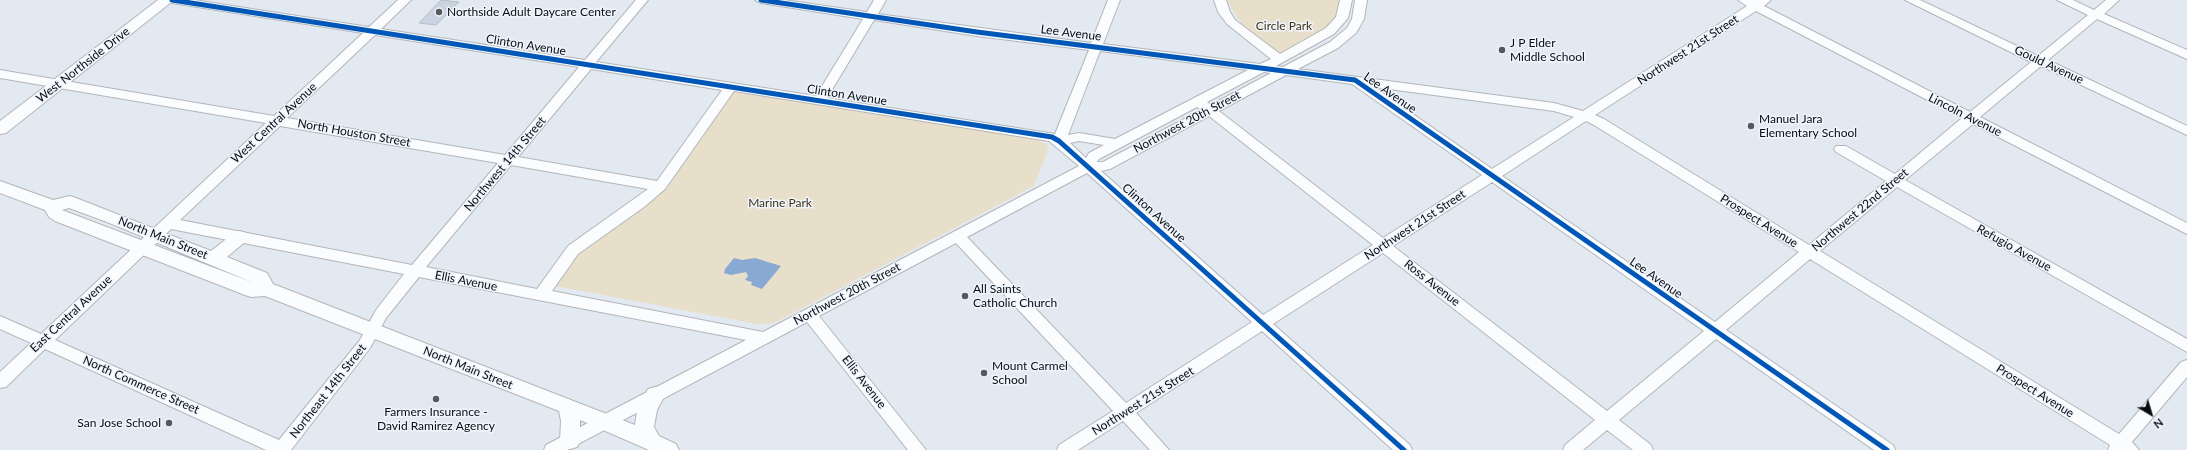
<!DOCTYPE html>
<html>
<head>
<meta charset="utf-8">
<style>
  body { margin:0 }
  #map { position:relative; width:2187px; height:450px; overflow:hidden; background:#e3e9f0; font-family:Lato,sans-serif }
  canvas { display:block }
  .north { position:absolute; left:2131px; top:394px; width:40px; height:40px; -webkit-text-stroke:3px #eff5fd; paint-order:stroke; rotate:142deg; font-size:11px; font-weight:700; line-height:16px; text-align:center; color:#090c10 }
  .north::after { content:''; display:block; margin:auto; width:14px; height:18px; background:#090c10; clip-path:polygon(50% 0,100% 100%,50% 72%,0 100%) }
</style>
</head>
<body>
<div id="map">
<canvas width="2187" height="450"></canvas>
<div class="north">N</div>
</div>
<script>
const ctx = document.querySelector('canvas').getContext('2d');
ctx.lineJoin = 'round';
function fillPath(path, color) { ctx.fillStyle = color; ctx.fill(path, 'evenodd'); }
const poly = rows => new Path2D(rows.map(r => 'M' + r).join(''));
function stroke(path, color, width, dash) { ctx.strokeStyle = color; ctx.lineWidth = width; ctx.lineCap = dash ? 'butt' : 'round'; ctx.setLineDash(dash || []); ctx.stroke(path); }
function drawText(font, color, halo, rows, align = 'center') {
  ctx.font = font + ' Lato,sans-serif'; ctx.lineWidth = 3; ctx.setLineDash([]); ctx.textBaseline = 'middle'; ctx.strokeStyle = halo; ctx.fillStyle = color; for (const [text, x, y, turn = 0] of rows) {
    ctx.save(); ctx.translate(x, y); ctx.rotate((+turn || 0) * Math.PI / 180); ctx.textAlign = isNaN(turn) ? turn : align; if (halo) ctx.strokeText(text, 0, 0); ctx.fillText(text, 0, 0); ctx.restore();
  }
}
fillPath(poly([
  [1227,0,1343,0,1333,25,1283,53,1277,52,1250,31,1238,19],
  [734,92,1034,138,1047,145,1048,150,1034,186,774,323,757,324,555,286,581,250,662,190,730,94]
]), '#e8dfcb');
fillPath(poly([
  [734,258,742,260,755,258,781,266,762,289,751,285,752,282,745,280,748,276,746,272,731,275,724,273,725,269]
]), '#87a9d2');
const building = poly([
  [441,0,459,2,436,25,419,23,441,0]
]);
fillPath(building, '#cad4e0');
stroke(building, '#b8bdc2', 1);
const minor = poly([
  [166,0,194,0,369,27,398,0,411,0,381,29,585,60,636,0,648,0,596,62,816,96,863,19,761,3,755,0,784,0,867,12,874,0,886,0,878,14,1091,43,1108,0,1120,0,1103,44,1260,64,1271,59,1227,24,1218,12,1214,0,1226,0,1230,12,1235,20,1280,54,1326,28,1336,17,1340,0,1352,0,1348,18,1334,34,1276,66,1283,67,1330,42,1347,28,1352,19,1355,0,1367,0,1364,19,1356,33,1338,48,1298,69,1554,103,1583,111,1747,6,1738,0,1771,0,1764,6,1970,112,2031,62,1905,0,1920,0,2038,56,2088,15,2057,0,2073,0,2094,10,2106,0,2119,0,2104,14,2187,50,2187,59,2097,19,2048,60,2187,126,2187,135,2041,66,1980,117,2187,223,2187,234,1973,124,1905,180,2187,339,2187,352,1897,187,1820,251,2119,434,2181,362,2187,360,2187,377,2132,442,2139,450,2108,450,2110,445,1810,259,1726,330,1893,445,1895,450,1874,450,1716,339,1619,420,1651,445,1653,450,1633,450,1607,430,1583,450,1563,450,1565,445,1595,420,1383,253,1273,324,1410,445,1412,450,1393,450,1262,331,1136,413,1169,450,1150,450,1123,421,1078,450,1057,450,1059,445,1113,411,956,243,819,316,926,450,908,450,807,322,567,450,544,450,546,445,746,340,419,277,386,318,370,348,291,450,266,450,45,349,6,387,0,388,0,372,31,343,0,329,0,316,41,334,266,123,0,78,0,70,274,116,363,33,172,3,166,0],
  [1756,11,1962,118,1895,174,1846,146,1836,146,1834,149,1836,152,1886,181,1809,245,1604,119,1595,115,1756,11],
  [874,20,977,36,1089,50,1055,134,827,98,874,20],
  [375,35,579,67,505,155,287,118,375,35],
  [1100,51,1248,70,1115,139,1079,133,1068,135,1100,51],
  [591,69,722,90,657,181,518,157,591,69],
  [1264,72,1271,73,1211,105,1207,102,1264,72],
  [1286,75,1352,84,1482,175,1383,238,1219,111,1286,75],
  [1374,87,1554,111,1574,117,1492,169,1374,87],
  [734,91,1049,141,1079,166,763,332,552,291,578,254,644,207,665,189,734,91],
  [1197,107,1201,110,1103,162,1097,162,1099,159,1197,107],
  [1209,116,1373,245,1263,315,1101,171,1110,169,1209,116],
  [1586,121,1594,125,1799,252,1715,322,1502,176,1586,121],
  [280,126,498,163,412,265,180,220,280,126],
  [1079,141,1104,145,1089,153,1086,158,1070,143,1079,141],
  [511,165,648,189,568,246,537,289,426,267,511,165],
  [1087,173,1252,322,1126,403,967,237,1087,173],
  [1492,182,1704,331,1607,411,1393,246,1492,182],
  [171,229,404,274,376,310,360,340,279,440,55,340,171,229]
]);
const major = poly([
  [158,0,174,0,6,133,0,134,0,121,158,0],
  [0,181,53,200,70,196,76,198,211,251,234,233,240,231,246,233,249,237,246,241,227,257,267,273,273,284,635,425,637,410,648,389,655,387,662,389,665,395,657,410,654,427,659,436,676,444,679,450,649,450,580,420,580,441,577,447,570,449,563,447,560,441,561,421,559,411,265,296,251,297,245,295,55,221,49,217,45,210,0,193,0,181],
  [69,208,107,222,254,283,62,210,69,208]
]);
stroke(minor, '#b2b6bb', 2);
stroke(major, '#b2b6bb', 2);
fillPath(minor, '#fbfcfd');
fillPath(major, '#fbfcfd');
stroke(poly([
  [172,0,1052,137,1059,141,1404,450],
  [761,0,977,32,1355,80,1887,450]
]), '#0057b8', 5);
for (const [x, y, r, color] of [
  [439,12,4,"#55595e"],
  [1502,50,4,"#55595e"],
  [1751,126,4,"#55595e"],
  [965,296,4,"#55595e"],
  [984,373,4,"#55595e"],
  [436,399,4,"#55595e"],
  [169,423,4,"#55595e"]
]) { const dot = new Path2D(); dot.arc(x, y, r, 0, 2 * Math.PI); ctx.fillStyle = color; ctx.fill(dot); stroke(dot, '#eff5fd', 1.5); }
drawText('12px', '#090c10', '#eff5fd', [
  ["Northside Adult Daycare Center",447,12],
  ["J P Elder",1510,43],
  ["Middle School",1510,57],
  ["Manuel Jara",1759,119],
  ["Elementary School",1759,133],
  ["All Saints",973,289],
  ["Catholic Church",973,303],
  ["Mount Carmel",992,366],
  ["School",992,380],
  ["Farmers Insurance -",436,412,"center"],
  ["David Ramirez Agency",436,426,"center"],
  ["San Jose School",161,423,"right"]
], 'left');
drawText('12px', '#433415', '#eff5fd', [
  ["Circle Park",1284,26],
  ["Marine Park",780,203]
]);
drawText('12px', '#090c10', '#eff5fd', [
  ["Lee Avenue",1071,33,7],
  ["Clinton Avenue",526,45,9],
  ["Northwest 21st Street",1688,50,-33],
  ["West Northside Drive",83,65,-38],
  ["Gould Avenue",2049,65,25],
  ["Lee Avenue",1390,93,35],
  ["Clinton Avenue",847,95,9],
  ["Lincoln Avenue",1965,115,27],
  ["Northwest 20th Street",1187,122,-28],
  ["West Central Avenue",274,123,-43],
  ["North Houston Street",354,133,10],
  ["Northwest 14th Street",505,164,-50],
  ["Northwest 22nd Street",1860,210,-40],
  ["Clinton Avenue",1154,213,42],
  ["Prospect Avenue",1759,221,32],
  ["Northwest 21st Street",1415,225,-33],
  ["North Main Street",163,238,22],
  ["Refugio Avenue",2014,248,29],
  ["Lee Avenue",1656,278,35],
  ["Ellis Avenue",466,281,11],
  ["Ross Avenue",1432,283,38],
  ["Northwest 20th Street",847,294,-28],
  ["East Central Avenue",71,314,-43],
  ["North Main Street",468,368,22],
  ["Ellis Avenue",864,382,52],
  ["North Commerce Street",141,385,24],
  ["Northeast 14th Street",328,391,-52],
  ["Prospect Avenue",2035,391,32],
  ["Northwest 21st Street",1143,401,-32]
]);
</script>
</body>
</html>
